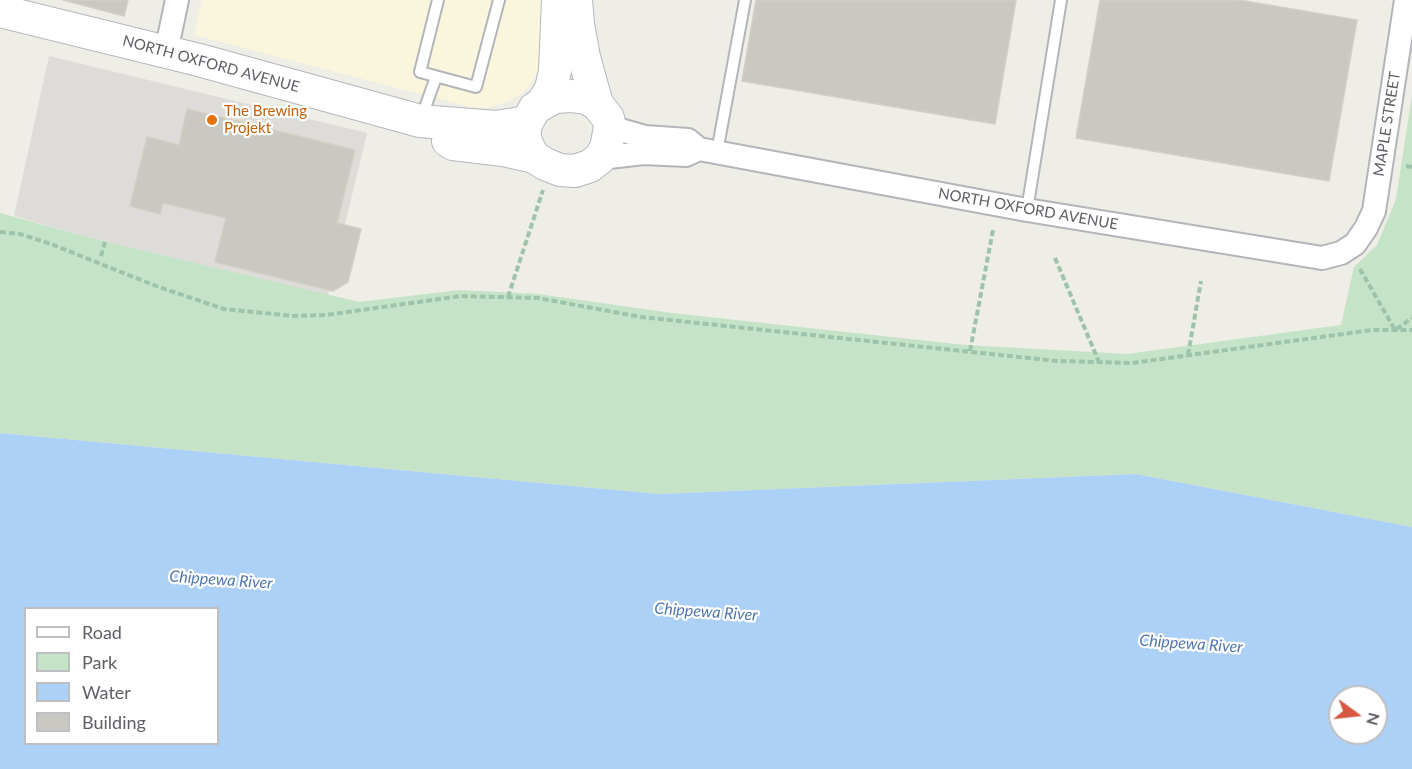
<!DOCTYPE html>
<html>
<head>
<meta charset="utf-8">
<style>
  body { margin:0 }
  #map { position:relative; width:1412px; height:769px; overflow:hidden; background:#eeede6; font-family:Lato,sans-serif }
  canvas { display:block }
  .legend { position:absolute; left:24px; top:607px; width:195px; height:138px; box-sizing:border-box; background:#fff; border:2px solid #bebfc1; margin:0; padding:8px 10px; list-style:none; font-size:18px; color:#5d6064 }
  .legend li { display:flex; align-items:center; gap:12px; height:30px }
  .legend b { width:30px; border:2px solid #bebfc1 }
  .north { position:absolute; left:1328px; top:685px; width:60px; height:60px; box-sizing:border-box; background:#fff; border:2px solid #bebfc1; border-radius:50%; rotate:105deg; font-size:16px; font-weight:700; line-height:24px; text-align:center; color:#5d6064 }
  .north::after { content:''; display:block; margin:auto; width:21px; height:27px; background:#d75842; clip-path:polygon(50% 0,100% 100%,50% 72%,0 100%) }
</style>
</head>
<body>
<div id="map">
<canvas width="1412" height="769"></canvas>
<ul class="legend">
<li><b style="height:8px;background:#fff"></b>Road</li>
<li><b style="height:16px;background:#c5e3c7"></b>Park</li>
<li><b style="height:16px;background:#add1f6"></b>Water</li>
<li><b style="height:16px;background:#c9c8c2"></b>Building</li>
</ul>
<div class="north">N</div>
</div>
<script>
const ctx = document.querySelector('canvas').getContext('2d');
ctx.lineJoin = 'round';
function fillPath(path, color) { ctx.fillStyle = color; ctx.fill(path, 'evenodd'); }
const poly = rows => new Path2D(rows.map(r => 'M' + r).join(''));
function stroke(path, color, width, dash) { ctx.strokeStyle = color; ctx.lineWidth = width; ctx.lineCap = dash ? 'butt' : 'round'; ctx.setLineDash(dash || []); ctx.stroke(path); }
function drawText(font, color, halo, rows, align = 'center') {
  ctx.font = font + ' Lato,sans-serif'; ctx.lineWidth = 4.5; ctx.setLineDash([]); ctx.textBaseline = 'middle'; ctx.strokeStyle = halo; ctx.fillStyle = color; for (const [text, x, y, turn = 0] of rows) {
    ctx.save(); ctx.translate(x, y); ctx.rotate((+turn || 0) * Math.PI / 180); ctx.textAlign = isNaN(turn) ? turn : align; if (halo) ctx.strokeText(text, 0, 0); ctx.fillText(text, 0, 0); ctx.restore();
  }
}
fillPath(poly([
  [202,0,542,0,540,69,532,82,522,93,509,101,486,108,470,107,194,35]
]), '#faf6de');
fillPath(poly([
  [49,56,367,133,328,295,87,237,14,216]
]), '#dddcd8');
fillPath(poly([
  [1412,95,1412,527,1136,474,659,494,0,433,0,213,87,237,359,302,459,290,538,294,672,313,965,345,1127,354,1341,325,1354,267,1377,245,1396,199]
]), '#c5e3c7');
fillPath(poly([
  [0,433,659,494,1136,474,1412,527,1412,769,0,769],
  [26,608,218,608,218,744,26,744],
  [1340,697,1376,697,1376,733,1340,733]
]), '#add1f6');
const building = poly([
  [63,0,128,0,124,16,63,0],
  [756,0,1016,0,995,124,742,81,756,0],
  [1100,0,1239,0,1357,20,1329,181,1076,138,1100,0],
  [187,109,355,150,337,223,361,229,348,282,333,291,215,262,226,218,163,203,160,214,130,206,147,137,179,145,187,109]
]);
fillPath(building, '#c9c8c2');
stroke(building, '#d2cfc4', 1.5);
const lane = poly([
  [438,0,420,72,476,87,499,0],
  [421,119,436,77],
  [717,152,745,0],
  [1027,210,1061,0]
]);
const street = poly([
  [166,52,177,0],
  [610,127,645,137,688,140,699,149,1027,210,1322,258,1341,253,1355,244,1366,228,1374,211,1406,0],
  [600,158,644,153,686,155,699,149]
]);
const secondary = poly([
  [576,0,578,24,584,57,597,104],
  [0,11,199,60,420,121,496,127,527,122],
  [571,96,586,98,597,104,608,118,610,127,606,148,600,158,590,166,575,171,560,170,545,164,534,157,527,145,524,133,527,122,535,108,555,97,571,96],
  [543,102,551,89,555,71,558,0],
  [448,141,453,144,503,150,534,157]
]);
stroke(lane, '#b3b5b9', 14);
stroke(street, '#b3b5b9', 26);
stroke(secondary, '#b4b7bb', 34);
stroke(poly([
  [1406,166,1412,167],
  [0,232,20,234,51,244,156,286,224,309,294,316,326,315,461,296,538,298,641,317,1057,361,1132,363,1372,330,1412,330],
  [101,256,105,242],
  [1055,258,1099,362],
  [1360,269,1395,330,1412,318],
  [508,297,543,190],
  [970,351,993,230],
  [1188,355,1201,281]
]), '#9ec3ab', 4, [6, 3]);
stroke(lane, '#fff', 10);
stroke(street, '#fff', 22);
stroke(secondary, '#fff', 32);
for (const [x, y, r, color] of [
  [212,120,6,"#e8710a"]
]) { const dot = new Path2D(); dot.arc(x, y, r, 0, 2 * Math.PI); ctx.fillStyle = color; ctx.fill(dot); stroke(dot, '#fff', 2); }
drawText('15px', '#5d6064', '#fff', [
  ["NORTH OXFORD AVENUE",211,64,15],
  ["MAPLE STREET",1387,124,-81],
  ["NORTH OXFORD AVENUE",1028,209,10]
]);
drawText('15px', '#c56008', '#fff', [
  ["The Brewing",224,111],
  ["Projekt",224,128]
], 'left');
drawText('italic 16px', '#4f77af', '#fff', [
  ["Chippewa River",221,580,4],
  ["Chippewa River",706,612,4],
  ["Chippewa River",1191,644,4]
]);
</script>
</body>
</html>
